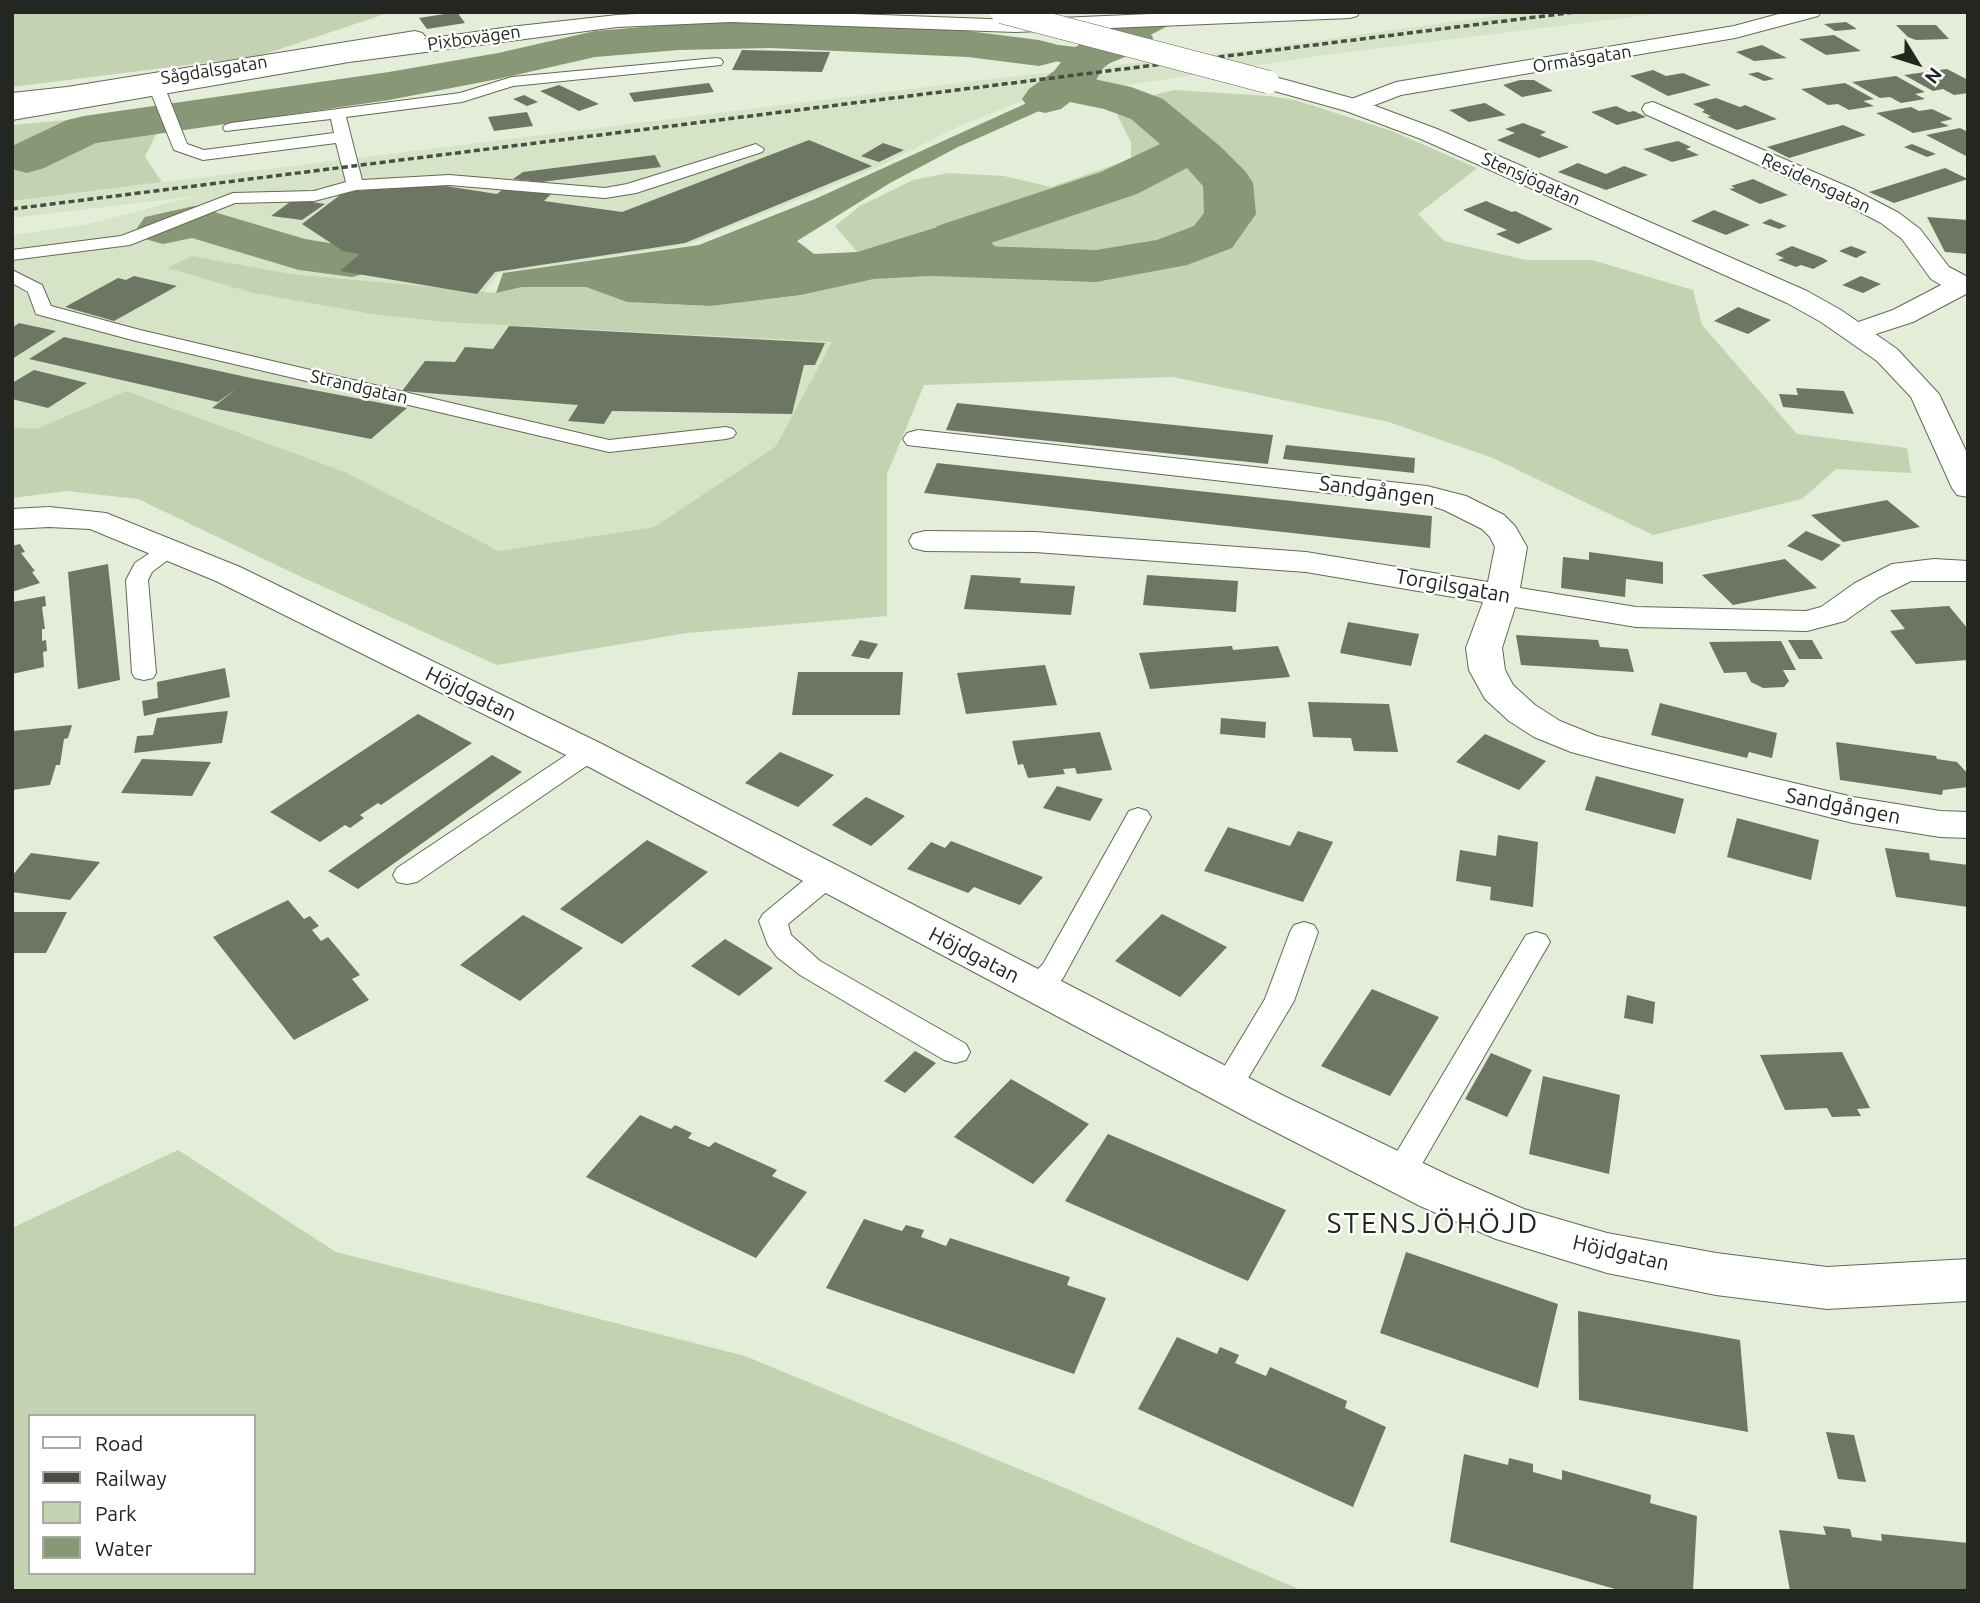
<!DOCTYPE html>
<html>
<head>
<meta charset="utf-8">
<style>
  body { margin:0 }
  #map { position:relative; width:1980px; height:1603px; overflow:hidden; background:#e3edd7; font-family:Ubuntu,sans-serif }
  canvas { display:block }
  .frame { position:absolute; inset:0; border:14px solid #23271f; pointer-events:none }
  .legend { position:absolute; left:28px; top:1414px; width:228px; height:161px; box-sizing:border-box; background:#fff; border:2px solid #a7a9a5; margin:0; padding:9px 12px; list-style:none; font-size:21px; color:#23271f }
  .legend li { display:flex; align-items:center; gap:14px; height:35px }
  .legend b { width:35px; border:2px solid #a7a9a5 }
  .north { position:absolute; left:1882px; top:28px; width:70px; height:70px; -webkit-text-stroke:5px #fff; paint-order:stroke; rotate:128deg; font-size:19px; font-weight:700; line-height:28px; text-align:center; color:#23271f }
  .north::after { content:''; display:block; margin:auto; width:24px; height:32px; background:#23271f; clip-path:polygon(50% 0,100% 100%,50% 72%,0 100%) }
</style>
</head>
<body>
<div id="map">
<canvas width="1980" height="1603"></canvas>
<div class="frame"></div>
<ul class="legend">
<li><b style="height:9px;background:#fff"></b>Road</li>
<li><b style="height:9px;background:#484e43"></b>Railway</li>
<li><b style="height:19px;background:#c3d3b1"></b>Park</li>
<li><b style="height:19px;background:#889775"></b>Water</li>
</ul>
<div class="north">N</div>
</div>
<script>
const ctx = document.querySelector('canvas').getContext('2d');
ctx.lineJoin = 'round';
function fillPath(path, color) { ctx.fillStyle = color; ctx.fill(path, 'evenodd'); }
const poly = rows => new Path2D(rows.map(r => 'M' + r).join(''));
function stroke(path, color, width, dash) { ctx.strokeStyle = color; ctx.lineWidth = width; ctx.lineCap = dash ? 'butt' : 'round'; ctx.setLineDash(dash || []); ctx.stroke(path); }
function drawText(font, color, halo, rows, align = 'center') {
  ctx.font = font + ' Ubuntu,sans-serif'; ctx.lineWidth = 5; ctx.setLineDash([]); ctx.textBaseline = 'middle'; ctx.strokeStyle = halo; ctx.fillStyle = color; for (const [text, x, y, turn = 0] of rows) {
    ctx.save(); ctx.translate(x, y); ctx.rotate((+turn || 0) * Math.PI / 180); ctx.textAlign = isNaN(turn) ? turn : align; if (halo) ctx.strokeText(text, 0, 0); ctx.fillText(text, 0, 0); ctx.restore();
  }
}
fillPath(poly([
  [1523,12,1672,12,1325,55,1022,101,959,126,876,168,687,245,499,273,482,295,291,274,192,256,168,268,253,293,372,314,444,322,833,342,776,446,654,527,499,551,345,472,126,391,36,429,12,427,12,235,85,225,196,196,12,218,12,201,1000,78,1241,51]
]), '#d6e3c6');
fillPath(poly([
  [12,12,391,12,259,56,12,87],
  [1174,90,1269,96,1295,100,1392,131,1477,168,1418,214,1444,241,1526,260,1592,260,1693,290,1702,325,1797,434,1907,448,1911,473,1836,469,1802,499,1653,535,1493,458,1389,422,1173,377,924,385,887,474,887,616,687,633,497,665,293,573,138,499,66,491,12,498,12,427,36,429,126,391,345,472,499,551,654,527,776,446,832,342,444,322,372,314,253,293,167,268,192,256,291,274,496,293,522,287,586,287,627,302,711,306,801,295,874,279,991,273,988,240,1041,224,1054,199,995,209,857,252,835,226,860,206,913,180,948,173,1004,176,1051,187,1131,159,1131,142,1117,115,1133,100],
  [89,118,159,128,145,157,162,182,12,201,12,125],
  [178,1150,336,1252,745,1356,1065,1488,1303,1591,12,1591,12,1228],
  [30,1416,254,1416,254,1573,30,1573]
]), '#c3d3b1');
fillPath(poly([
  [1138,29,1148,32,1153,37,1150,47,1105,65,1091,88,958,147,890,183,797,241,814,254,857,252,995,209,1054,199,1067,209,1041,224,988,240,1016,265,991,273,874,279,801,295,711,306,627,302,586,287,522,287,496,293,503,273,699,245,815,199,1027,103,1065,63,999,51,939,48,924,37,983,36,1076,47,1124,30]
]), '#889775');
fillPath(poly([
  [1129,12,1183,12,1177,21,1141,40,1103,68,1094,79,1131,87,1163,99,1221,147,1246,172,1253,183,1256,214,1232,248,1187,265,1096,282,906,275,887,270,879,259,887,248,906,243,935,244,930,237,937,226,1101,172,1160,144,1131,119,1104,109,1070,102,1061,109,1045,113,1029,109,1022,99,1029,89,1054,71,1071,50,1129,12],
  [1187,168,1203,186,1204,213,1194,226,1157,240,1096,250,982,246,1137,194,1187,168],
  [771,22,968,31,1039,40,1055,44,1061,53,1055,62,1039,66,968,57,771,48,679,50,595,57,498,79,389,100,96,143,44,168,27,173,12,169,12,146,67,120,84,116,389,72,498,53,595,31,679,24,771,22],
  [194,206,305,239,371,250,379,261,371,272,352,277,299,270,192,238,163,244,145,239,137,228,145,217,194,206]
]), '#889775');
fillPath(poly([
  [457,12,465,23,427,29,419,18],
  [1846,22,1857,29,1835,31,1824,24],
  [1896,25,1936,25,1949,39,1916,40,1908,37],
  [1834,35,1861,51,1826,55,1799,39],
  [1762,45,1783,56,1787,58,1754,61,1736,52],
  [742,50,830,52,822,72,732,70],
  [1947,69,1968,80,1968,93,1954,95,1943,89,1933,91,1904,75],
  [1653,70,1666,76,1683,73,1711,85,1668,96,1630,76],
  [1758,72,1774,79,1764,81,1748,74],
  [1896,76,1925,92,1915,94,1925,99,1901,103,1890,97,1880,98,1852,82],
  [1520,80,1534,80,1553,91,1522,97,1503,85],
  [709,83,714,92,634,102,629,93],
  [1845,83,1874,99,1863,101,1874,106,1849,110,1838,104,1828,105,1801,89],
  [559,85,599,104,579,111,540,91],
  [524,95,538,102,527,106,513,99],
  [1716,98,1740,107,1745,105,1777,119,1737,130,1707,117,1711,116,1702,112,1705,110,1693,104],
  [1485,103,1506,115,1469,122,1449,110],
  [1616,106,1629,112,1634,111,1646,117,1617,125,1591,112],
  [1911,107,1919,111,1932,109,1953,119,1940,122,1949,126,1913,133,1876,113],
  [527,112,533,126,494,131,488,117],
  [1523,123,1546,132,1540,135,1569,147,1539,158,1497,140,1515,133,1505,129],
  [1843,125,1866,135,1789,158,1767,147],
  [1960,128,1968,132,1968,157,1926,135],
  [809,140,872,166,685,243,495,272,477,294,340,271,360,254,343,251,302,224,344,192,432,184,497,194,508,185,553,192,544,201,622,212],
  [1678,141,1691,147,1686,149,1699,155,1672,162,1643,149],
  [883,143,904,150,879,162,861,156],
  [1912,144,1936,154,1927,157,1904,147],
  [655,155,661,167,541,182,513,179,523,172],
  [1578,163,1606,174,1624,166,1648,175,1606,190,1558,172],
  [1945,168,1968,179,1894,203,1869,192],
  [1753,179,1788,195,1760,204,1729,189,1735,188,1731,186],
  [294,199,325,204,302,220,271,216],
  [1486,201,1512,212,1515,211,1553,229,1518,244,1496,234,1507,230,1463,210],
  [1714,210,1750,225,1726,235,1691,221],
  [1927,217,1968,220,1968,254,1945,252],
  [1770,219,1787,226,1779,229,1762,223],
  [1792,246,1823,258,1828,261,1813,269,1801,265,1796,267,1778,260,1784,258,1775,254],
  [1851,246,1867,252,1856,258,1839,251],
  [134,276,177,286,114,321,65,307,118,278,126,280],
  [1861,276,1881,284,1863,293,1842,285],
  [1738,307,1771,320,1748,334,1714,321],
  [19,323,56,331,12,359,12,328],
  [509,326,825,343,815,365,804,365,792,414,612,411,604,424,568,421,578,405,402,391,425,361,455,362,465,347,493,349],
  [64,337,251,378,407,408,371,439,212,408,236,389,218,402,29,359],
  [34,370,87,383,48,408,12,399,12,383],
  [1796,388,1844,391,1854,414,1783,407,1779,394,1798,395],
  [957,403,1273,435,1268,464,946,430],
  [1286,445,1415,458,1414,473,1283,459],
  [937,463,1432,516,1430,548,924,493],
  [1887,500,1920,527,1843,542,1811,515],
  [1806,531,1841,545,1822,561,1787,546],
  [20,544,25,552,21,553,35,571,32,572,40,583,12,592,12,546],
  [1589,552,1663,562,1663,584,1626,579,1625,597,1561,588,1563,557,1589,560],
  [1785,559,1817,588,1733,605,1702,575],
  [108,564,120,680,78,689,68,572],
  [971,575,1021,578,1020,583,1075,586,1071,615,964,609],
  [1147,575,1238,581,1236,612,1143,605],
  [45,596,46,606,42,607,45,629,42,629,42,641,46,640,47,651,43,652,44,667,12,674,12,602],
  [1949,606,1968,629,1968,660,1916,664,1890,631,1905,629,1890,610],
  [1348,622,1419,634,1411,666,1340,653],
  [1516,635,1598,640,1600,647,1628,649,1634,672,1521,665],
  [860,640,878,644,869,659,851,656],
  [1788,640,1812,640,1823,659,1799,659],
  [1781,641,1796,670,1783,670,1789,681,1784,687,1763,688,1751,682,1746,672,1724,673,1709,642],
  [1232,646,1233,650,1278,646,1290,677,1150,689,1139,653],
  [1045,665,1057,705,966,714,957,673],
  [225,668,230,697,144,716,142,701,158,698,157,682],
  [798,672,903,672,900,715,792,715],
  [1308,702,1389,704,1398,752,1354,751,1351,738,1313,737],
  [1660,703,1777,733,1772,758,1749,752,1747,758,1651,735],
  [228,711,222,743,134,753,137,736,153,735,157,718],
  [418,714,472,743,381,805,378,803,360,815,364,818,350,828,345,825,320,842,270,812],
  [1221,718,1266,722,1265,738,1220,734],
  [72,725,68,738,64,739,60,765,56,765,50,785,12,790,12,731],
  [1100,732,1112,770,1077,774,1075,768,1063,769,1065,774,1028,778,1023,764,1018,765,1012,741],
  [1485,734,1546,761,1519,790,1456,762],
  [1836,742,1936,756,1937,759,1957,762,1968,774,1968,787,1943,790,1942,795,1840,780],
  [780,752,834,775,798,807,745,783],
  [492,755,522,772,358,889,328,871],
  [142,759,211,762,192,796,121,793],
  [1596,776,1684,799,1675,834,1585,810],
  [1057,786,1103,799,1090,821,1043,808],
  [866,797,905,816,871,846,832,825],
  [1737,818,1819,840,1811,880,1727,857],
  [1228,827,1290,846,1298,831,1333,842,1303,902,1204,871],
  [1498,835,1538,842,1533,907,1490,900,1491,887,1456,881,1460,850,1496,856],
  [647,840,708,872,622,944,560,909],
  [951,841,1043,877,1020,905,974,887,968,893,907,869,931,842,945,848],
  [1885,848,1929,853,1930,860,1968,865,1968,907,1896,897],
  [31,853,100,862,70,900,12,892,12,876],
  [288,900,304,919,310,916,319,926,312,930,321,941,328,937,360,975,352,979,369,1000,294,1040,213,937],
  [12,912,67,912,46,953,12,953],
  [1162,914,1227,947,1180,997,1115,961],
  [523,915,583,948,520,1001,460,965],
  [725,939,773,968,739,996,691,966],
  [1372,989,1439,1017,1390,1096,1321,1066],
  [1627,995,1655,1002,1653,1024,1624,1018],
  [915,1051,936,1063,905,1093,884,1081],
  [1842,1052,1870,1108,1857,1109,1861,1116,1832,1117,1827,1108,1785,1110,1760,1055],
  [1491,1053,1532,1070,1507,1117,1465,1099],
  [1543,1076,1620,1095,1609,1174,1529,1154],
  [1011,1079,1089,1124,1033,1184,954,1137],
  [640,1115,671,1129,675,1125,692,1133,688,1138,709,1147,715,1142,777,1170,772,1176,807,1192,756,1258,586,1177],
  [1108,1134,1286,1210,1248,1281,1065,1201],
  [864,1219,902,1231,906,1225,924,1230,921,1237,946,1246,950,1238,1070,1277,1067,1285,1106,1298,1074,1374,826,1288],
  [1406,1252,1558,1304,1538,1388,1380,1333],
  [1578,1311,1740,1340,1748,1432,1579,1400],
  [1177,1337,1217,1354,1220,1347,1239,1355,1235,1363,1266,1376,1270,1367,1347,1401,1345,1408,1386,1427,1353,1507,1138,1409],
  [1826,1432,1854,1435,1866,1482,1838,1479],
  [1464,1454,1508,1465,1509,1458,1533,1464,1533,1472,1562,1480,1562,1470,1651,1495,1650,1503,1697,1516,1693,1591,1622,1591,1450,1542],
  [1823,1526,1850,1529,1852,1537,1882,1541,1881,1534,1968,1543,1968,1591,1790,1591,1779,1530,1826,1535]
]), '#6d7662');
const lane = poly([
  [716,58,721,59,723,62,721,65,513,86,462,102,346,117,362,180,449,175,605,188,627,184,756,144,764,149,762,152,636,193,605,198,449,185,356,190,314,201,235,203,130,245,12,260,12,250,121,236,233,193,314,191,346,182,336,143,203,160,174,150,149,88,152,85,157,83,165,88,187,144,204,150,334,133,331,119,225,131,223,128,225,125,231,123,460,93,512,77,716,58],
  [12,270,42,285,51,306,140,330,609,440,726,427,733,429,736,433,733,437,726,439,609,452,136,341,36,314,28,292,12,283,12,270],
  [171,542,179,544,182,549,152,572,148,580,156,673,153,678,144,680,135,678,132,673,126,580,135,563,163,544,171,542],
  [589,744,598,746,602,752,598,758,417,882,407,884,397,882,393,875,397,868,580,746,589,744],
  [1138,808,1147,811,1151,817,1063,978,1047,996,1037,999,1027,996,1022,988,1027,980,1043,964,1129,811,1138,808],
  [825,869,835,871,839,878,835,885,788,924,791,935,820,961,966,1044,970,1052,966,1060,955,1063,944,1060,800,975,777,957,768,945,759,921,763,914,815,871,825,869],
  [1304,922,1314,925,1318,932,1294,1001,1238,1095,1227,1099,1216,1095,1212,1087,1265,999,1290,932,1294,925,1304,922],
  [1536,932,1546,935,1550,942,1411,1183,1400,1187,1389,1183,1384,1174,1389,1165,1526,935,1536,932]
]);
const street = poly([
  [1786,12,1821,12,1818,16,1735,38,1401,95,1354,113,1346,111,1343,106,1346,101,1396,82,1734,26,1786,12],
  [415,31,422,33,426,37,422,41,67,101,12,107,12,93,67,87,415,31],
  [1653,102,1853,189,1899,213,1920,229,1949,267,1968,277,1968,293,1913,322,1857,340,1847,338,1843,332,1847,326,1893,310,1941,285,1931,279,1902,239,1881,223,1835,199,1645,114,1642,109,1645,104,1653,102],
  [918,430,1427,486,1466,496,1504,515,1515,526,1527,547,1520,588,1636,607,1806,611,1821,607,1855,583,1892,564,1934,559,1968,561,1968,581,1911,581,1879,597,1845,621,1807,631,1636,627,1515,607,1502,648,1505,670,1513,685,1535,705,1560,721,1597,736,1633,745,1853,797,1940,811,1968,812,1968,838,1940,837,1853,823,1619,765,1571,752,1534,737,1509,721,1485,699,1469,670,1466,648,1483,602,1306,572,1035,552,925,551,913,548,909,541,913,534,925,531,1035,532,1306,552,1488,582,1495,547,1490,537,1482,529,1444,510,1425,504,907,445,903,439,907,433,918,430],
  [49,507,106,513,240,567,602,744,1284,1096,1454,1178,1524,1209,1607,1233,1716,1253,1827,1267,1968,1259,1968,1301,1827,1309,1716,1295,1607,1273,1496,1239,1420,1206,1252,1120,576,760,216,581,90,529,49,527,12,529,12,509,49,507]
]);
const secondary = poly([
  [675,12,801,12,1015,20,1195,12,1360,12,1357,16,1350,18,1015,32,731,22,617,27,349,62,12,120,12,106,349,50,510,27,617,15,675,12],
  [1268,75,1362,101,1437,129,1807,291,1841,310,1897,349,1939,394,1968,455,1968,497,1957,495,1952,488,1911,397,1877,361,1821,322,1787,303,1421,139,1346,111,1260,87,1257,82,1260,77,1268,75]
]);
stroke(lane, '#616a57', 2);
stroke(street, '#616a57', 2);
stroke(secondary, '#616a57', 2);
fillPath(lane, '#fff');
fillPath(street, '#fff');
fillPath(secondary, '#fff');
stroke(poly([
  [12,209,1576,12]
]), '#484e43', 3.5, [6, 3.5]);
const secondaryBridge = poly([
  [1002,12,1268,82]
]);
stroke(secondaryBridge, '#616a57', 24, []);
stroke(secondaryBridge, '#fff', 23);
drawText('18px', '#23271f', '#fff', [
  ["Pixbovägen",474,38,-8],
  ["Ormåsgatan",1582,59,-9],
  ["Sågdalsgatan",214,70,-9],
  ["Stensjögatan",1531,179,24],
  ["Residensgatan",1816,183,25],
  ["Strandgatan",359,387,13]
]);
drawText('21px', '#23271f', '#fff', [
  ["Sandgången",1377,491,8],
  ["Torgilsgatan",1453,586,10],
  ["Höjdgatan",471,694,26],
  ["Sandgången",1843,806,11],
  ["Höjdgatan",974,955,27],
  ["Höjdgatan",1621,1253,13]
]);
ctx.letterSpacing = '2px';
drawText('28px', '#23271f', '#fff', [
  ["STENSJÖHÖJD",1433,1224]
]);
ctx.letterSpacing = '0px';
</script>
</body>
</html>
